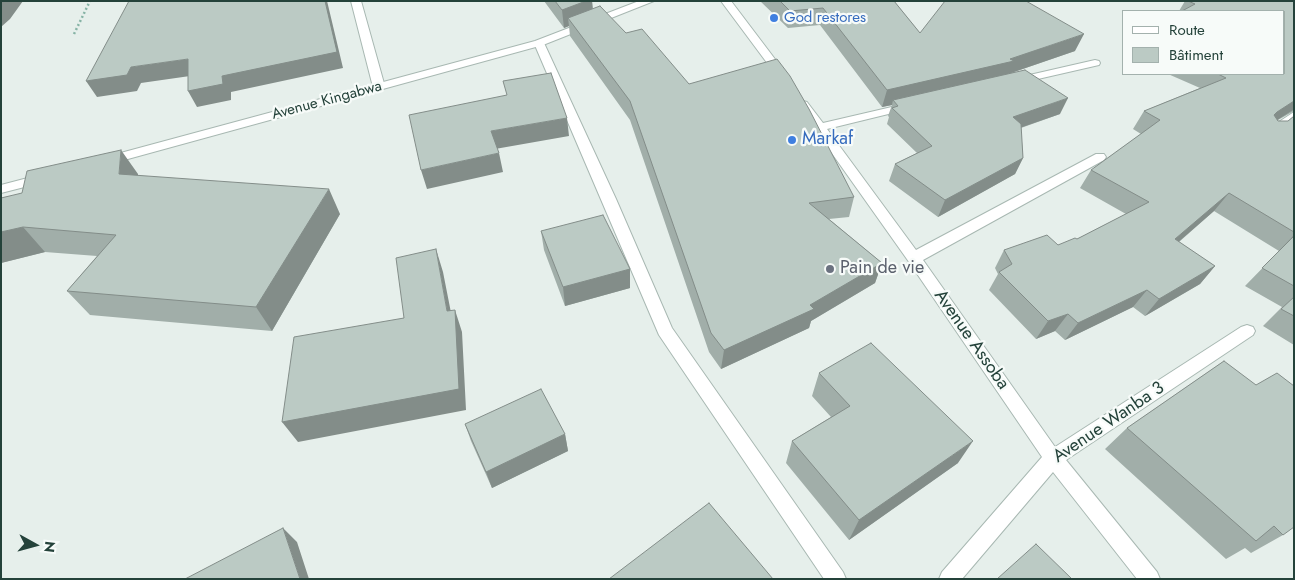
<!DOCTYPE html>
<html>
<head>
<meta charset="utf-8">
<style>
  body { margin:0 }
  #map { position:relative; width:1295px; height:580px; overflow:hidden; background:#e6efeb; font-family:Jost,sans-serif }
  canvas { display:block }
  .frame { position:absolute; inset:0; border:2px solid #24423a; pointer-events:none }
  .legend { position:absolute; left:1122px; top:10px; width:162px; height:65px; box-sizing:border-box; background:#f7fbf9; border:1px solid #a3b1ad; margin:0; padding:6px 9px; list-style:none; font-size:15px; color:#24423a }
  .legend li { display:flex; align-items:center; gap:10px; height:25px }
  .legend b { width:25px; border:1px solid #a3b1ad }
  .north { position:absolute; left:10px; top:520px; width:50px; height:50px; -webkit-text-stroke:4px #f7fbf9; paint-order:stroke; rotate:97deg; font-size:14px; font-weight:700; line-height:20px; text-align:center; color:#24423a }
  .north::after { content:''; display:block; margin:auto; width:18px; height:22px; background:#24423a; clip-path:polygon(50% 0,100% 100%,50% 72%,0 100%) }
</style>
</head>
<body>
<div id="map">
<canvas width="1295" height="580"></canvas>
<div class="frame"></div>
<ul class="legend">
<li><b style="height:6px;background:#fff"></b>Route</li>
<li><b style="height:14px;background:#bbcac4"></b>Bâtiment</li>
</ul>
<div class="north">N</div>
</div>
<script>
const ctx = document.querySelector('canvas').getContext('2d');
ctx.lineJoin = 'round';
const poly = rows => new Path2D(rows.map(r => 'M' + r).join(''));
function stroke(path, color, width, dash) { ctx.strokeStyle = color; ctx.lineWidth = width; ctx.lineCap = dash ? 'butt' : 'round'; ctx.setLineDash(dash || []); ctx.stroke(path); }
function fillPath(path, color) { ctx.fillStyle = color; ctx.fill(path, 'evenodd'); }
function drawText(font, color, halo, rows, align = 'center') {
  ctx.font = font + ' Jost,sans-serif'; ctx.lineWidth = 4.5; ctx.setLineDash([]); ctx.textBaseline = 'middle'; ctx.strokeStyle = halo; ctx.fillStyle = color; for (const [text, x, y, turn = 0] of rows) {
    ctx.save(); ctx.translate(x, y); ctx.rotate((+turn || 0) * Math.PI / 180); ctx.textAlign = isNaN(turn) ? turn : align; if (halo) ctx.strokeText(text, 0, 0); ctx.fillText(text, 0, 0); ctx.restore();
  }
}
const minor = poly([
  [351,1,361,1,385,87,383,89,375,89,373,87,351,1],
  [721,1,731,1,787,75,789,77,787,79,779,79,721,1],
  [539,40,544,43,616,199,672,328,843,572,846,579,824,579,659,335,534,43,539,40],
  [1095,60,1099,61,1100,63,1099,65,1016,84,1010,81,1012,79,1095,60],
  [803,101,807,102,823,123,909,103,913,104,915,106,913,108,827,129,916,250,1096,154,1104,154,1106,157,1104,160,923,260,1055,447,1241,327,1247,325,1253,327,1255,331,1253,335,1066,460,1157,572,1160,579,1137,579,1053,472,962,579,939,579,942,572,1042,457,909,262,797,104,803,101],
  [1294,112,1294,121,1273,137,1265,137,1263,134,1265,131,1294,112]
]);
const tertiary = poly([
  [639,1,654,1,543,45,106,165,100,161,102,158,535,41,639,1],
  [43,174,49,178,48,181,1,193,1,185,43,174]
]);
stroke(minor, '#a8b8b2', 2);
stroke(tertiary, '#a8b8b2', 2);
stroke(poly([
  [74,34,90,1]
]), '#86b3a5', 2.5, [2, 2.5]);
fillPath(minor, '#fff');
fillPath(tertiary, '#fff');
fillPath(poly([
  [544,1,592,1,593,8,626,33,689,84,854,197,849,217,829,219,882,263,875,283,811,321,809,328,721,369,709,352,630,120,570,36,569,26,564,28],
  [760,1,894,1,920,33,1075,51,1014,72,1060,114,1021,128,1023,158,1015,174,938,217,889,181,895,164,917,153,887,124,889,117,888,116,892,105,882,107,820,25,788,28],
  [1185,1,1294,1,1294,111,1278,120,1278,121,1288,121,1294,116,1294,345,1263,326,1282,307,1245,286,1282,248,1279,251,1214,211,1179,242,1215,266,1200,284,1145,316,1133,307,1065,340,1055,331,1036,339,989,290,998,274,995,268,1004,250,1058,245,1077,239,1126,214,1080,188,1091,170,1141,134,1133,129,1144,111,1200,88,1168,74,1284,74,1284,11,1179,11],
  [138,174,138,175,340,214,272,331,90,315,67,291,97,256,45,252,1,263,1,198],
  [541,231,630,269,630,288,565,306,544,250],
  [1224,361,1283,535,1251,553,1245,548,1226,559,1105,449,1127,428],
  [819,373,958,463,849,540,786,463,792,441,831,417,812,396],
  [465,424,565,434,568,451,492,488,471,441]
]), '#a1aea9');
fillPath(poly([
  [1,1,23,1,10,19,1,27],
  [325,1,327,1,328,5,343,68,231,92,231,100,197,107,188,91,222,76],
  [586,1,592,1,593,17,568,18,569,26,564,28,562,10],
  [1084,34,1075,51,1008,74,893,100,892,105,882,107,887,90,1010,59],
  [188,59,197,75,141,83,137,91,97,97,86,81,131,67],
  [1068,98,1060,114,1005,133,1013,117],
  [1294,101,1294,109,1293,110,1263,129,1277,112],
  [567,118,569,136,495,149,491,131],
  [121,150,138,174,137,199,119,174],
  [499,153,503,172,427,189,421,170],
  [1023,158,1015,174,938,217,945,200],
  [329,189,340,214,272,331,256,307],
  [1229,193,1214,211,1161,257,1175,239],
  [23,227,45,252,1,263,1,232],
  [1294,235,1294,237,1285,246,1279,251],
  [436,249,443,272,455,333,447,311],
  [882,263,875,283,811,321,809,328,721,369,724,350,810,305],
  [1215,266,1200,284,1145,316,1159,299],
  [630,269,630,288,565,306,563,287],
  [1147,290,1133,307,1065,340,1078,323],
  [455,310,462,332,466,410,298,442,282,422],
  [1068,314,1055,331,1036,339,1048,321],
  [565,434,568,451,492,488,486,472],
  [973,441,958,463,849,540,859,520],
  [283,528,297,542,309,579,300,579]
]), '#838d89');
const building = poly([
  [129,1,325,1,337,52,222,76,223,84,188,91,188,59,131,67,127,75,86,81,129,1],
  [555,1,586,1,562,10,555,1],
  [780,1,894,1,920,33,945,1,1026,1,1084,34,1010,59,1014,61,887,90,823,8,790,11,780,1],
  [1188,1,1294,1,1294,101,1277,112,1274,115,1278,121,1288,121,1294,116,1294,232,1229,193,1175,239,1215,266,1159,299,1147,290,1078,323,1068,314,1048,321,999,272,1012,264,1004,250,1047,235,1058,245,1075,238,1077,239,1149,202,1091,170,1160,120,1144,111,1226,78,1218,74,1284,74,1284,11,1182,11,1195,4,1188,1],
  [600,6,626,33,642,29,689,84,777,59,790,76,809,109,854,197,809,203,882,263,810,305,814,309,724,350,711,333,630,101,568,18,600,6],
  [1025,70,1068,98,1013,117,1021,124,1023,158,945,200,895,164,932,146,892,108,898,106,893,100,1025,70],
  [551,73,567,118,491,131,499,153,421,170,409,115,507,95,503,81,551,73],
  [121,150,119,174,329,189,256,307,67,291,116,235,23,227,1,232,1,198,22,193,27,171,121,150],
  [603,215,630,269,563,287,541,231,603,215],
  [1294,236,1294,286,1262,268,1294,236],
  [436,249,447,311,455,310,459,389,282,422,294,337,404,318,396,258,436,249],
  [1294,297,1294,316,1281,309,1294,297],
  [871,343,973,441,859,520,792,441,850,406,819,373,871,343],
  [1224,361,1256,385,1277,373,1294,386,1294,527,1283,535,1274,526,1256,541,1127,428,1224,361],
  [541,389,565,434,486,472,465,424,541,389],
  [709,503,773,579,609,579,709,503],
  [283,528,300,579,185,579,283,528],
  [1036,544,1072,579,997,579,1036,544]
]);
fillPath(building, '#bbcac4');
stroke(building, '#838d89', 1);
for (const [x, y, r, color] of [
  [774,18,5,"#3f7fe0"],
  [792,140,5,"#3f7fe0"],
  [830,269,5,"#6b7280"]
]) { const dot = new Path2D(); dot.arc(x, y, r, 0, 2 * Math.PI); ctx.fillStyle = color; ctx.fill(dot); stroke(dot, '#f7fbf9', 2); }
drawText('15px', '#366cbe', '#f7fbf9', [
  ["God restores",784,18]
], 'left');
drawText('15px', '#24423a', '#f7fbf9', [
  ["Avenue Kingabwa",327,101,-15]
]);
drawText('18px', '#366cbe', '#f7fbf9', [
  ["Markaf",802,140]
], 'left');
drawText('18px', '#5b616d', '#f7fbf9', [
  ["Pain de vie",840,269]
], 'left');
drawText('18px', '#24423a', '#f7fbf9', [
  ["Avenue Assoba",971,340,55],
  ["Avenue Wanba 3",1109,423,-34]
]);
</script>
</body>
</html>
